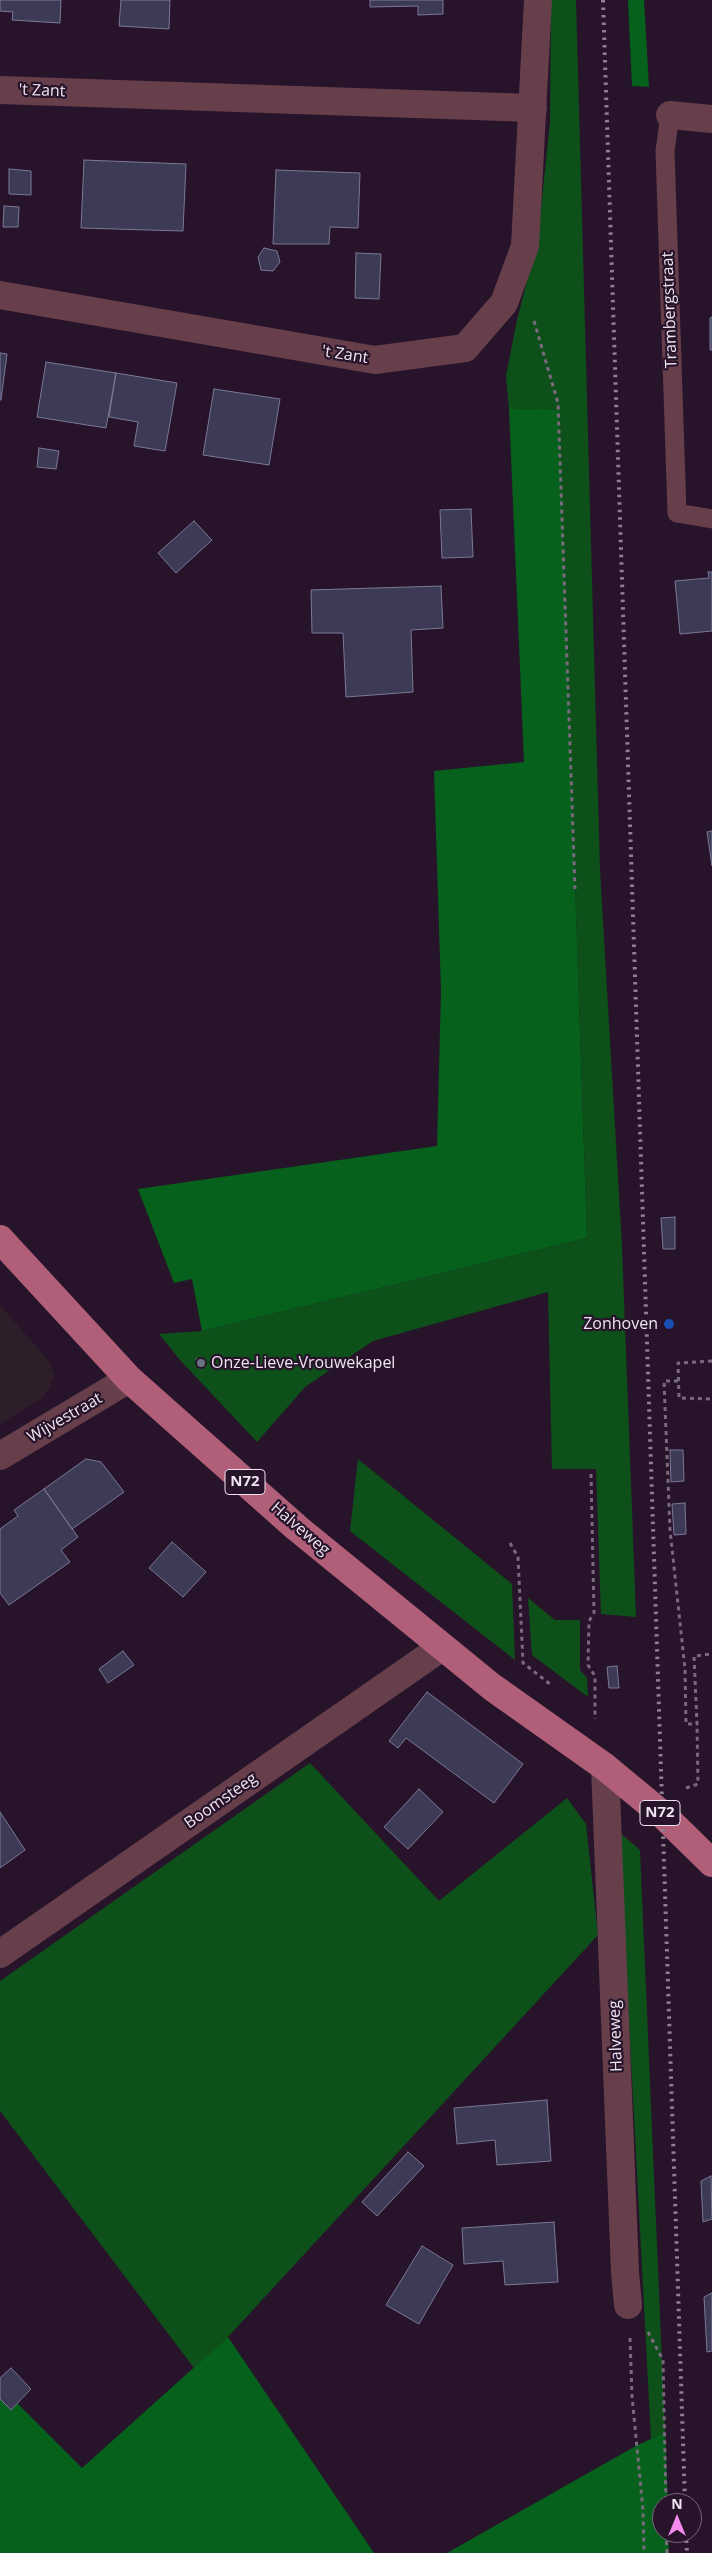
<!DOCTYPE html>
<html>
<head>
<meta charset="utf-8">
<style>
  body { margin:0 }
  #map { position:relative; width:712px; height:2553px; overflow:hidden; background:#27142a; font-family:"Open Sans",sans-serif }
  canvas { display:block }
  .north { position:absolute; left:652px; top:2493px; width:50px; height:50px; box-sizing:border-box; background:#27142a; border:1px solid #77677a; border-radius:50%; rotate:0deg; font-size:14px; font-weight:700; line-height:20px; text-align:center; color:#f0e3f2 }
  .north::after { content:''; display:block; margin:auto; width:18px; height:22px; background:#f589ee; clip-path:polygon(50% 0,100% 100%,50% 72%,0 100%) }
</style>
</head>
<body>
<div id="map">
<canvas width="712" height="2553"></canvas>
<div class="north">N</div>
</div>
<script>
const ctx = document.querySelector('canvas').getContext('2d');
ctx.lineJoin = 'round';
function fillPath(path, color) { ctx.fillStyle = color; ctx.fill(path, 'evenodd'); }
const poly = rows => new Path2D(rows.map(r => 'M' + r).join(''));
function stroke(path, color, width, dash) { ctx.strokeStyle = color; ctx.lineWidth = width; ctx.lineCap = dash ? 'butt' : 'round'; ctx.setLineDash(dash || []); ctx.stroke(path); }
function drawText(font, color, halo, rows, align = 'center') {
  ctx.font = font + ' "Open Sans",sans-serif'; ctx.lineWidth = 4.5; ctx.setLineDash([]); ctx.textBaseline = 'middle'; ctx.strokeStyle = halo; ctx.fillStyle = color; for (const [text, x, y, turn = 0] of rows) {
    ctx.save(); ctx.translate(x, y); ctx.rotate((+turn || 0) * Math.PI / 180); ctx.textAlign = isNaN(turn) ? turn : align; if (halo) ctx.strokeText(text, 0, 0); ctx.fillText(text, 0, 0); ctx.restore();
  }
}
fillPath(poly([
  [0,1305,49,1361,54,1375,50,1387,41,1399,0,1424]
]), '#2d1e29');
fillPath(poly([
  [551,0,576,0,600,870,622,1246,636,1617,601,1614,596,1469,552,1469,548,1292,373,1341,305,1387,257,1442,180,1360,159,1334,202,1331,587,1238,559,411,509,409,506,376,517,320,538,238,550,121],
  [358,1459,512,1584,515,1660,350,1531],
  [528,1598,555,1620,580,1620,580,1670,587,1678,588,1697,532,1655],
  [310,1763,439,1901,567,1798,586,1824,598,1935,228,2337,194,2368,0,2111,0,1981],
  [619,1832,640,1850,665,2432,651,2439]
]), '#0e501a');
fillPath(poly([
  [628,0,644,0,649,87,632,86],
  [509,409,559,410,587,1238,202,1331,192,1279,174,1283,138,1189,437,1146,441,991,434,771,524,762],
  [228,2337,374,2553,0,2553,0,2386,82,2468],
  [665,2432,668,2503,662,2503,662,2533,668,2533,669,2553,447,2553,634,2447]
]), '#06611c');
const building = poly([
  [0,0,61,0,60,23,12,20,13,12,0,11,0,0],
  [121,0,170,0,169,29,119,26,121,0],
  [370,0,443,0,443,14,418,15,418,6,370,7,370,0],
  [84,160,186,164,183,231,81,228,84,160],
  [9,169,31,171,31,195,9,194,9,169],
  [276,170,360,173,358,228,330,227,329,244,273,244,276,170],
  [4,206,19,207,18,227,3,227,4,206],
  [264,248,277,251,280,262,273,271,261,270,258,257,264,248],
  [356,253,381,254,379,299,355,298,356,253],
  [712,317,712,350,710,350,710,318,712,317],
  [0,353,7,354,1,400,0,400,0,353],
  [46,362,116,373,106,428,37,417,46,362],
  [116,373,177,383,165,451,134,446,138,422,109,417,116,373],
  [214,389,280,399,269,465,203,455,214,389],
  [39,448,59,451,56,469,37,467,39,448],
  [471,509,473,557,442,558,440,510,471,509],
  [194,521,212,540,176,573,158,553,194,521],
  [708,572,712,572,712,631,680,634,675,581,709,578,708,572],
  [441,586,443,628,411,630,413,692,346,697,343,633,312,633,311,590,441,586],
  [712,831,712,866,707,832,712,831],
  [675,1217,675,1249,663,1249,661,1218,675,1217],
  [202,1358,206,1366,200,1369,196,1359,202,1358],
  [670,1450,683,1450,684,1481,671,1482,670,1450],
  [86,1459,101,1462,124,1492,72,1529,44,1489,86,1459],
  [44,1489,78,1537,61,1550,70,1562,9,1605,0,1593,0,1529,18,1516,14,1510,44,1489],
  [685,1503,686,1534,674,1535,672,1504,685,1503],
  [172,1542,206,1572,183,1597,149,1568,172,1542],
  [123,1651,134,1665,108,1683,99,1669,123,1651],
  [617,1666,619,1688,609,1688,607,1667,617,1666],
  [427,1692,523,1764,494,1803,406,1738,398,1748,389,1741,427,1692],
  [419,1789,443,1812,408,1849,384,1827,419,1789],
  [0,1812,25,1850,0,1868,0,1812],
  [547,2100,551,2161,497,2165,495,2140,457,2144,454,2108,547,2100],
  [408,2152,424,2166,377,2216,362,2202,408,2152],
  [711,2176,712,2219,703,2222,701,2181,711,2176],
  [554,2222,558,2282,505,2285,503,2261,464,2264,462,2228,554,2222],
  [422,2246,453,2265,419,2324,386,2305,422,2246],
  [712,2293,712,2351,707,2352,704,2297,712,2293],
  [11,2368,31,2389,11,2410,0,2399,0,2378,11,2368]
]);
fillPath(building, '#3d3a56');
stroke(building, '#7b7898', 1);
stroke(poly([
  [534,321,558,403,575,889],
  [712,1361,678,1363,679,1398,712,1399],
  [678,1381,664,1381,670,1530,685,1669,686,1724,697,1724,694,1656,712,1654],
  [591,1474,594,1613,589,1621,588,1665,595,1676,595,1719],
  [510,1543,518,1557,523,1663,550,1684],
  [686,1788,698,1784,697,1724],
  [648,2332,663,2360,666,2503],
  [630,2338,632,2396,643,2510,644,2553],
  [666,2533,667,2553]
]), '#7a6a7d', 3, [4, 4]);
stroke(poly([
  [670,115,665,151,677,513,712,519]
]), '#673f4b', 19);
stroke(poly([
  [0,90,533,108],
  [670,115,712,119],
  [0,295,375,360,465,348,504,303,525,246,538,0],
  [605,1767,625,2272,628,2305],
  [0,1954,442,1647]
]), '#673f4b', 28);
stroke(poly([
  [0,1456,129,1379]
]), '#673f4b', 28);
stroke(poly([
  [0,1239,129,1379,297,1528,492,1687,605,1767,663,1815,712,1863]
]), '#b15f78', 28);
stroke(poly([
  [603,0,685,2503],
  [686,2533,687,2553]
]), '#8f7f91', 4, [2.5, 5]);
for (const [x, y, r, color] of [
  [669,1324,6,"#1a4fb4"],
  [201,1363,5,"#6b7280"]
]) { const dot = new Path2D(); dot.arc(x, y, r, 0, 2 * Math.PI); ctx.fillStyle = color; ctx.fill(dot); stroke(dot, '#27142a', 2); }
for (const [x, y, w] of [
  [245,1482,40],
  [660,1813,40]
]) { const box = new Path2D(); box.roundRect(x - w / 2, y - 12.5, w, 25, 4); ctx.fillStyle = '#27142a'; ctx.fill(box); stroke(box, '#f0e3f2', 1); }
drawText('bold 15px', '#f0e3f2', null, [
  ["N72",245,1482],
  ["N72",660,1813]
]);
drawText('16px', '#f0e3f2', '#27142a', [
  ["'t Zant",42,91,2],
  ["Trambergstraat",670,310,-92],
  ["'t Zant",345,355,9],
  ["Wijvestraat",65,1418,-30],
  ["Halveweg",300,1529,41],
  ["Boomsteeg",221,1801,-35],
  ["Halveweg",616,2036,-92]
]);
drawText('16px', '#f0e3f2', '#27142a', [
  ["Zonhoven",658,1324],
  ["Onze-Lieve-Vrouwekapel",211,1363,"left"]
], 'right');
</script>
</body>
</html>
